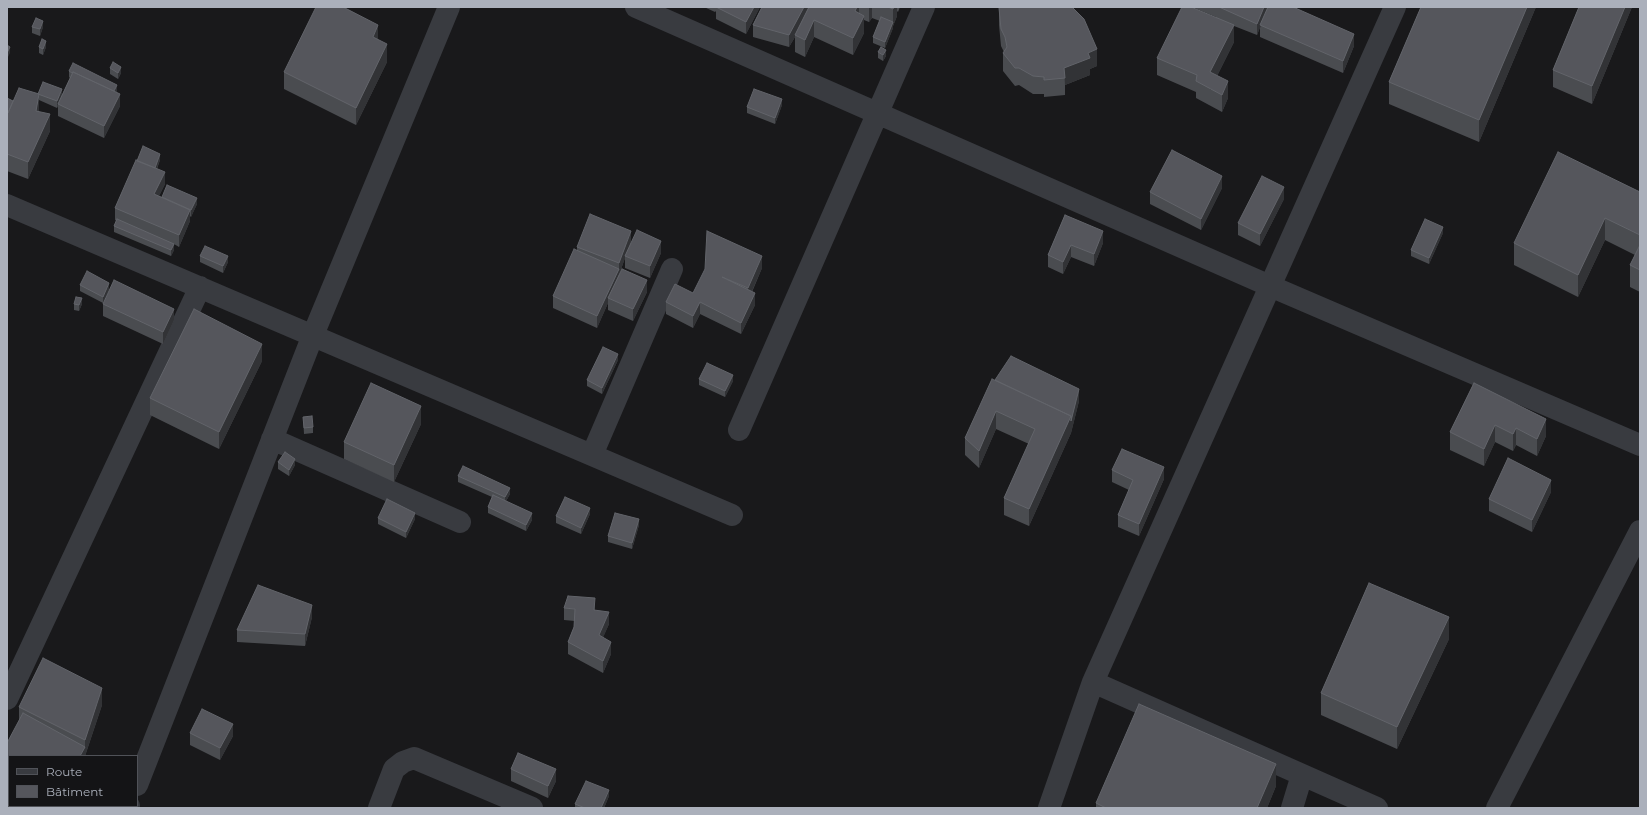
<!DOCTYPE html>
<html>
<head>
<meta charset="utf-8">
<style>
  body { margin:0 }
  #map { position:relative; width:1647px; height:815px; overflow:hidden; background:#19191b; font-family:Montserrat,sans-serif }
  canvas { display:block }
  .frame { position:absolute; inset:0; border:8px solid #abb0bb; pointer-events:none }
  .legend { position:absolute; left:8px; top:755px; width:130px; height:52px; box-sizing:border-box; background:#141416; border:1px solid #505258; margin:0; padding:5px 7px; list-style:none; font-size:12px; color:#abb0bb }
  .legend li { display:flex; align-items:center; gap:8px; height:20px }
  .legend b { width:20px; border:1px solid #505258 }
</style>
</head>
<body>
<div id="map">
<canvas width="1647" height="815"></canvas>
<div class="frame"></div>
<ul class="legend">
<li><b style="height:5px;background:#393b40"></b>Route</li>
<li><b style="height:11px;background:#55565c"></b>Bâtiment</li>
</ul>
</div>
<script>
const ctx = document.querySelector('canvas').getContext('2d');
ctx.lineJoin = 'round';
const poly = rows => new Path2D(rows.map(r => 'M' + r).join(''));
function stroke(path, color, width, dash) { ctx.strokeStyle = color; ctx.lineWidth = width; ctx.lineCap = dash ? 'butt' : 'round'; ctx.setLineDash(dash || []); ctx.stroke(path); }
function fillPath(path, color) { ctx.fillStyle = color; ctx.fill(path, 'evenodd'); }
stroke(poly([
  [636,7,1270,286,1640,445],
  [7,205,732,515],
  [739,430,924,7],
  [272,439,460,522],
  [592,455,672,269],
  [1093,682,1377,808],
  [7,699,200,287],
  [137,785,313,335,449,7],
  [128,808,129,806],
  [379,808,394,769,403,762,414,758,532,808],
  [1049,808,1093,682,1395,7],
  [1292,808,1302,775],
  [1497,808,1640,531]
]), '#393b40', 22);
fillPath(poly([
  [704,7,760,7,746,34,716,19,716,11,715,12],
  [762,7,900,7,898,12,897,11,897,16,893,26,893,28,885,48,873,43,873,37,880,21,872,18,869,22,864,20,864,33,853,55,814,37,805,57,795,52,795,37,789,47,753,37,753,25],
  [1192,7,1293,7,1354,46,1343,73,1260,37,1260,27,1257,35,1234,26,1234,42,1217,76,1228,98,1222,112,1196,98,1196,92,1157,75,1157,58,1216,17],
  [1421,7,1536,7,1479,142,1389,104,1389,82],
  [1578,7,1632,7,1592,104,1553,87,1553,70,1579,7],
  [999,8,1097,66,1090,69,1090,75,1065,85,1065,95,1044,97,1044,94,1033,94,1019,85,1015,86,1003,71,1003,53,1004,52,1001,46,999,25],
  [32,27,43,27,40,36,32,33],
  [378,40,387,62,356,125,284,89,284,72],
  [39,47,46,47,43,55,39,53],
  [878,52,886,56,883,61,878,58],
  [110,68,121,73,118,79,110,74],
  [69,71,117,92,116,92,120,106,104,138,58,116,58,106,57,108,39,100,38,112,50,131,28,179,7,171,7,98,13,101,38,94,62,95,70,78,69,77],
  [782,105,775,124,747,113,747,107],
  [160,160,157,169,165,184,159,196,162,197,197,204,191,217,190,216,190,221,179,247,174,244,174,250,171,256,114,232,114,226,117,221,115,220,115,208,137,161],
  [1222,188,1201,230,1150,204,1150,192],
  [1640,192,1640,292,1630,287,1630,265,1635,255,1605,240,1578,297,1514,265,1514,243],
  [1284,199,1260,246,1238,235,1238,223],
  [1065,215,1103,243,1094,266,1071,257,1063,274,1048,267,1048,255],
  [1443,233,1429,264,1411,256,1411,250],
  [631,243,661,253,650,278,625,268,625,258,619,275,647,292,633,321,608,310,608,303,597,328,553,308,553,296,577,250,577,247],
  [200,256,228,262,223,273,200,262],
  [762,268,752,292,755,305,741,334,700,314,693,328,666,314,666,302,693,293],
  [80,285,109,289,103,303,80,291],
  [74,304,82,304,79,311,74,310],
  [103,304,174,320,163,344,103,316],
  [618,360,602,394,587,386,587,380],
  [262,361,219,449,150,415,150,398],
  [699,379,733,381,725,397,699,385],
  [995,380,1079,401,1071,433,1029,526,1004,515,1004,498,1029,444,996,429,979,468,965,455,965,438],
  [1474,383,1546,436,1537,456,1516,445,1513,451,1495,442,1484,466,1450,450,1450,432],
  [303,417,313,427,313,433,304,434],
  [421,424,394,482,344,459,344,442],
  [278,462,295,465,289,476,278,469],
  [1112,470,1164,479,1139,536,1118,527,1118,515,1129,490,1112,482],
  [458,476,510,494,506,501,532,520,526,531,488,513,488,507,492,497,458,482],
  [1551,492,1532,532,1489,511,1489,499],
  [590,514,581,534,556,523,556,516],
  [378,518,415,519,406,538,378,524],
  [639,525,632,549,608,542,608,536],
  [564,608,595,611,609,624,603,637,611,654,603,673,568,654,568,642,574,627,575,621,564,620],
  [312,617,305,646,237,642,237,630],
  [1449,639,1397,749,1321,715,1321,693],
  [102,705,85,756,9,756,9,779,7,778,7,743,19,722,19,707],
  [190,733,233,736,220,760,190,745],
  [511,769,556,781,548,798,511,781],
  [1276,786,1267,808,1096,808,1096,803],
  [609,796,604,808,575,808,575,804]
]), '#4a4c50');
fillPath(poly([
  [754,7,760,7,746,34,746,22],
  [804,7,809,7,795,35,795,37,789,47,789,35],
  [857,7,859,7,859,18,855,11],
  [869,7,872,7,872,18,869,22],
  [894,7,897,7,897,16,893,26,893,9],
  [1264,7,1269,7,1257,35,1257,24],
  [1527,7,1536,7,1479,142,1479,120],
  [1625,7,1632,7,1592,104,1592,86],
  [864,16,864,33,853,55,853,38],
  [814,20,814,37,805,57,805,40],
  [43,21,43,27,40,36,40,29],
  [893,22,893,28,885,48,885,42],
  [378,25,378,42,373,37],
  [1234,25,1234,42,1210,90,1210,72],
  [1354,34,1354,46,1343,73,1343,61],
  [46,41,46,47,43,55,43,49],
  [387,44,387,62,356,125,356,108],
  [10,47,10,53,7,59,7,53],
  [1097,49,1097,66,1090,69,1090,75,1065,85,1064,68,1088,53],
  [886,50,886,56,883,61,883,55],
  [121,67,121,73,118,79,118,73],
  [1228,81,1228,98,1222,112,1222,95],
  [117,85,117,92,112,100,112,94],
  [62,89,62,95,58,104,57,108,57,101],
  [39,94,39,112,36,111],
  [120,94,120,106,104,138,104,126],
  [782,99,782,105,775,124,775,118],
  [50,114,50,131,28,179,28,162],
  [160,154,160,160,154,175,154,169],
  [165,172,165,184,154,206,154,194],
  [1222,176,1222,188,1201,230,1201,219],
  [1284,187,1284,199,1260,246,1260,234],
  [197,198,197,204,191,217,191,210],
  [190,210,190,221,179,247,179,235],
  [1605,218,1605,240,1578,297,1578,275],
  [1443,227,1443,233,1429,264,1429,258],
  [631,231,631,243,625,256,625,258,619,275,608,298,608,303,597,328,597,316,619,269,619,263],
  [1103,231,1103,243,1094,266,1094,254],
  [661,241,661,253,650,278,650,266],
  [174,244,174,250,171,256,171,250],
  [1071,245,1071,257,1063,274,1063,262],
  [228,256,228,262,223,273,223,266],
  [762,256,762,268,748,300,748,288],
  [647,280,647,292,633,321,633,309],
  [109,283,109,289,103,303,103,297],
  [755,293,755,305,741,334,741,323],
  [82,298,82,304,79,311,79,305],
  [700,302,700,314,693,328,693,316],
  [174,309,174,320,163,344,163,332],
  [262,344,262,361,219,449,219,432],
  [618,354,618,360,602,394,602,388],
  [733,375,733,381,725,397,725,391],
  [1079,389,1079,401,1071,433,1071,421],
  [421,406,421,424,394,482,394,465],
  [996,411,996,429,979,468,979,451],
  [1071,416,1071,433,1029,526,1029,509],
  [1546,419,1546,436,1537,456,1537,439],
  [1495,425,1495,442,1484,466,1484,449],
  [1516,428,1516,445,1513,451,1513,434],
  [295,459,295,465,289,476,289,470],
  [1164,467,1164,479,1139,536,1139,524],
  [1551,480,1551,492,1532,532,1532,520],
  [510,488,510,494,505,503,505,497],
  [590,508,590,514,581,534,581,528],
  [415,513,415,519,406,538,406,532],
  [532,513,532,520,526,531,526,525],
  [639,519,639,525,632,549,632,543],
  [595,598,595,609,594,622,594,610],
  [312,605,312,617,305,646,305,634],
  [609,612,609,624,599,647,599,635],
  [1449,617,1449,639,1397,749,1397,727],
  [611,642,611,654,603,673,603,661],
  [102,688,102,705,85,756,80,756,85,747,85,740],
  [233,724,233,736,220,760,220,748],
  [1276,764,1276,786,1267,808,1257,808],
  [556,769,556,781,548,798,548,786],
  [609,790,609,796,604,808,601,808]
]), '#323336');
const building = poly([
  [316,7,343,7,378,25,373,37,387,44,356,108,284,72,316,7],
  [716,7,754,7,746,22,716,7],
  [762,7,804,7,789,35,753,25,762,7],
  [809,7,857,7,855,11,864,16,853,38,814,20,805,40,795,35,809,7],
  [888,7,894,7,893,9,888,7],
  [1001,7,1072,7,1084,19,1097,49,1088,53,1090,58,1064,68,1065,78,1044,80,1044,77,1033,76,1019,68,1015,68,1003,53,1007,47,1005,37,1001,29,999,8,1001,7],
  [1182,7,1191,7,1234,25,1210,72,1228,81,1222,95,1196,81,1197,75,1157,58,1182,7],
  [1219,7,1264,7,1257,24,1219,7],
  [1268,7,1293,7,1354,34,1343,61,1260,25,1268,7],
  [1421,7,1527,7,1479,120,1389,82,1421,7],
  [1579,7,1625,7,1592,86,1553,70,1579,7],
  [881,17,893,22,885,42,873,37,881,17],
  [36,18,43,21,40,29,32,27,36,18],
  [42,39,46,41,43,49,39,47,42,39],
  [7,45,10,47,7,53,7,45],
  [881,47,886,50,883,55,878,52,881,47],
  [113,62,121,67,118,73,110,68,113,62],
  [73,63,117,85,114,91,73,72,72,73,69,71,73,63],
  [73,72,120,94,104,126,58,104,73,72],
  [43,82,62,89,57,101,38,94,43,82],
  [19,88,39,94,36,111,50,114,28,162,7,154,7,113,8,113,19,88],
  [754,89,782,99,775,118,747,107,754,89],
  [7,98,13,101,8,113,7,113,7,98],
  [143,146,160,154,155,168,137,161,143,146],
  [1172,150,1222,176,1201,219,1150,192,1172,150],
  [1558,152,1640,192,1640,235,1605,218,1578,275,1514,243,1558,152],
  [136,160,165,172,154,194,190,210,179,235,115,208,136,160],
  [1262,176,1284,187,1260,234,1238,223,1262,176],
  [167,185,197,198,191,210,162,197,167,185],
  [590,214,631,231,619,263,577,247,590,214],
  [1065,215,1103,231,1094,254,1071,245,1063,262,1048,255,1065,215],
  [117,219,174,244,171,250,114,226,117,219],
  [1425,219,1443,227,1429,258,1411,250,1425,219],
  [637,230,661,241,650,266,625,256,637,230],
  [707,231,762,256,748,288,722,277,755,293,741,323,700,302,693,316,666,302,675,284,693,293,705,269,707,231],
  [1640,245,1640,270,1630,265,1640,245],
  [205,246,228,256,223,266,200,256,205,246],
  [574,249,619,269,597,316,553,296,574,249],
  [622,269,647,280,633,309,608,298,622,269],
  [87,271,109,283,103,297,80,285,87,271],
  [114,280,174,309,163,332,103,304,114,280],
  [76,297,82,298,79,305,74,304,76,297],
  [194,309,262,344,219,432,150,398,194,309],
  [603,347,618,354,602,388,587,380,603,347],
  [1011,356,1079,389,1071,421,1071,416,995,380,1011,356],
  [707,363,733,375,725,391,699,379,707,363],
  [992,379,1071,416,1029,509,1004,498,1035,429,996,411,979,451,965,438,992,379],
  [371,383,421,406,394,465,344,442,371,383],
  [1474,383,1546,419,1537,439,1516,428,1513,434,1495,425,1484,449,1450,432,1474,383],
  [312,416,313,427,304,428,303,417,312,416],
  [1122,449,1164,467,1139,524,1118,515,1133,480,1112,470,1122,449],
  [285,452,295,459,289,470,278,462,285,452],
  [1508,458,1551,480,1532,520,1489,499,1508,458],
  [463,466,510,488,505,497,458,476,463,466],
  [493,495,532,513,526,525,488,507,493,495],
  [565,497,590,508,581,528,556,516,565,497],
  [387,499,415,513,406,532,378,518,387,499],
  [615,513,639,519,632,543,608,536,615,513],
  [1369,583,1449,617,1397,727,1321,693,1369,583],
  [258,585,312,605,305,634,237,630,258,585],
  [568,596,595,598,594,610,609,612,599,635,611,642,603,661,568,642,574,627,575,609,564,608,568,596],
  [43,658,102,688,85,740,19,707,43,658],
  [1139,704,1276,764,1257,808,1106,808,1096,803,1139,704],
  [202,709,233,724,220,748,190,733,202,709],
  [23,713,85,747,80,756,9,756,9,762,7,761,7,743,23,713],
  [518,753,556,769,548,786,511,769,518,753],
  [586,781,609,790,601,808,585,808,575,804,586,781]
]);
fillPath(building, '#55565c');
stroke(building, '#62646a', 1);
</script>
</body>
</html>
